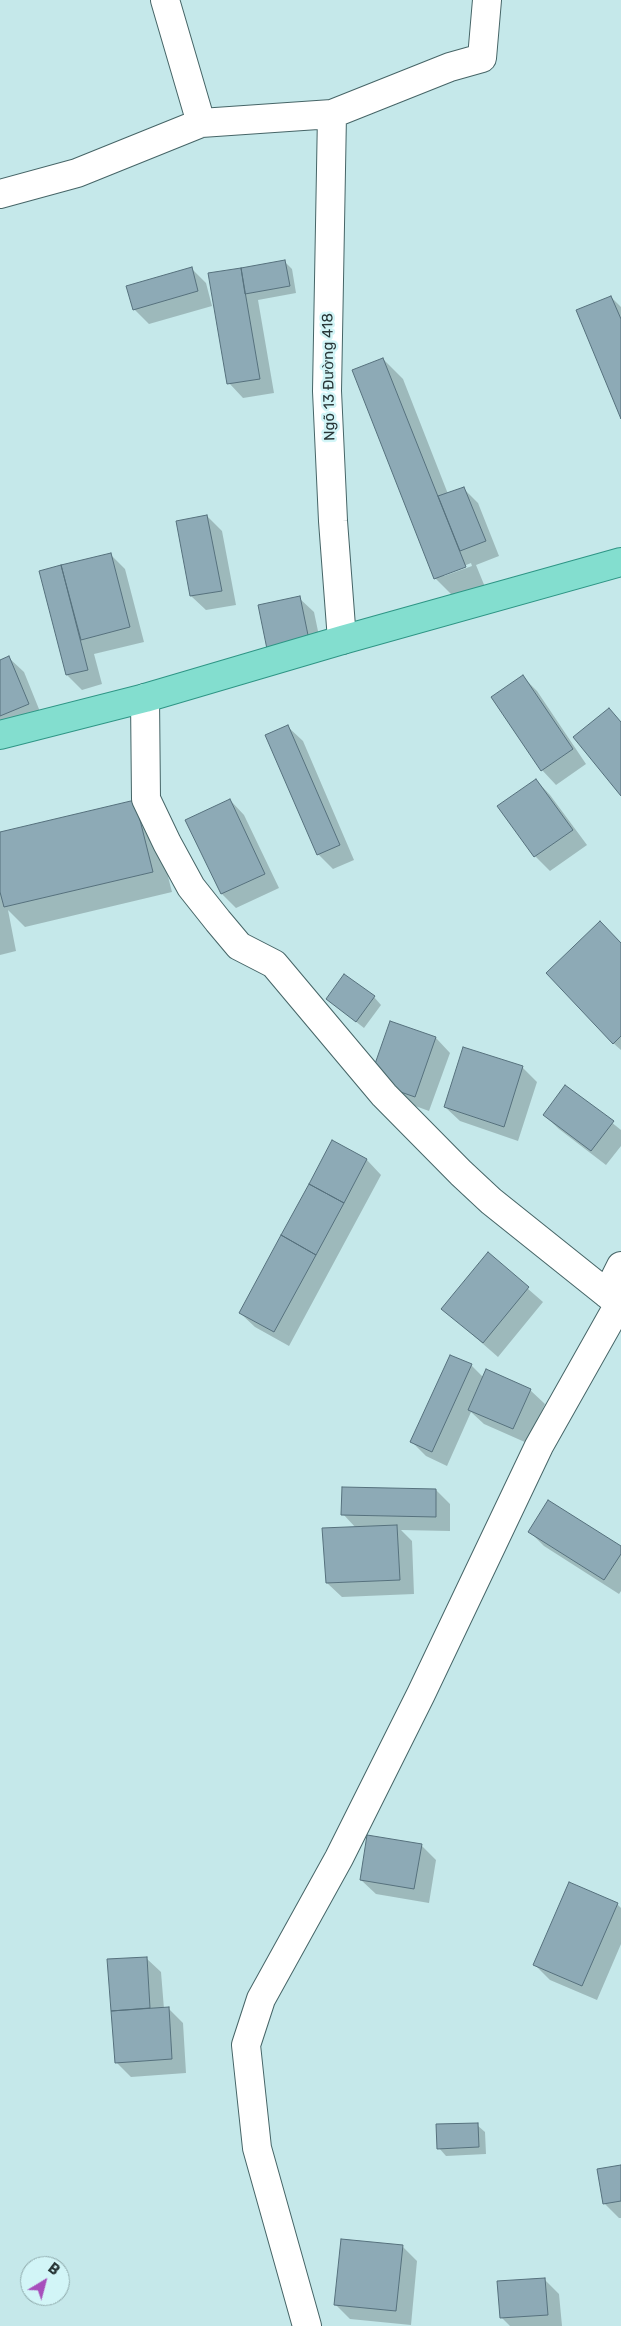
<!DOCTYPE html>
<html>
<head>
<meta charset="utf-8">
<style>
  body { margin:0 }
  #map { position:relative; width:621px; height:2326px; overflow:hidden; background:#c5e8ea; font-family:Rubik,sans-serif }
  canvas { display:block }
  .north { position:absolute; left:20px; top:2256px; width:50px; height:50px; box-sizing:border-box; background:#d2f5f7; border:1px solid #8ea9ab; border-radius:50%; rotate:37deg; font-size:14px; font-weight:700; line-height:20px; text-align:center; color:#293738 }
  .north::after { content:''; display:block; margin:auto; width:18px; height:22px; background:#a74fbc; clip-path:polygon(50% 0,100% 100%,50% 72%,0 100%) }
</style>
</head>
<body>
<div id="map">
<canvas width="621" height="2326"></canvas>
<div class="north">B</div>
</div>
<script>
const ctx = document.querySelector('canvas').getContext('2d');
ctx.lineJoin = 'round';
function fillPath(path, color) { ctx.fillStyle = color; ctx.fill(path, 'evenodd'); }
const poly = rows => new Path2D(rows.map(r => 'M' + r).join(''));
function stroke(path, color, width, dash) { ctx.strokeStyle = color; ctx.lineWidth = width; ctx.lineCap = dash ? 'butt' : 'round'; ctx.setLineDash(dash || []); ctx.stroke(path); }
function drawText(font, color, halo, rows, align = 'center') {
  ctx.font = font + ' Rubik,sans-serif'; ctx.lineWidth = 5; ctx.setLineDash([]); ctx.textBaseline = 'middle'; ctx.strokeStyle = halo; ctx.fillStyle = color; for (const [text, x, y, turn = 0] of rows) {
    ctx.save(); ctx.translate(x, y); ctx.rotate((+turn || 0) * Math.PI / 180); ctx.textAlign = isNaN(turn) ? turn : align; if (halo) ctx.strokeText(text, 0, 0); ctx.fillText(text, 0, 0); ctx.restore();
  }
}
fillPath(poly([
  [285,262,292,269,296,293,258,300,274,393,243,398,229,383,210,274],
  [192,269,206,283,212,306,149,324,134,309],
  [611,297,621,307,621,416],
  [383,359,403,379,448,494,463,488,478,503,499,556,476,565,485,587,455,598,435,578],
  [471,563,472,566,444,576,444,574],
  [207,516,222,531,236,605,206,610,191,596],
  [111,555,125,569,144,642,94,654,102,684,82,690,67,675,41,572],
  [299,598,314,612,323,655,283,663],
  [9,658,24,672,43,719,0,737,0,661],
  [523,677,537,691,586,764,556,785,542,770],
  [288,727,303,741,354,860,333,869,318,854],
  [536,780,550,795,587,845,550,871,535,856,499,807],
  [230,800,244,815,279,888,236,908,222,894,187,820],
  [134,802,154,822,172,892,25,927,8,910,16,951,0,955,0,834],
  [621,944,621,1050,613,1043],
  [374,997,381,1005,364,1028,327,999],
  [391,1022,436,1038,450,1053,429,1111,385,1095],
  [522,1067,537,1082,518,1141,460,1121,445,1107],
  [566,1086,621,1130,621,1146,606,1165,559,1129,544,1115],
  [333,1142,367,1160,381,1175,289,1346,255,1327,240,1313],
  [488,1254,543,1302,498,1357,443,1309],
  [471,1365,484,1378,530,1390,545,1404,527,1443,484,1424,471,1412,447,1466,426,1456,412,1442],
  [436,1490,450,1504,450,1531,401,1530,412,1541,414,1594,342,1597,327,1583,356,1528,343,1514],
  [530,1532,621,1548,621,1591,619,1594,544,1546],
  [421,1845,436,1860,429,1903,376,1894,361,1880],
  [617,1904,621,1908,621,1944,597,2000,550,1980,535,1965],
  [146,1958,161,1972,164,2009,168,2008,183,2023,186,2073,131,2077,116,2062,108,1960],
  [477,2125,485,2132,486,2154,446,2156,439,2148],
  [621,2167,621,2218,619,2218,604,2203],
  [402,2246,417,2261,411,2325,350,2319,336,2305],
  [544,2279,559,2294,562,2326,510,2326,502,2318]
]), '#0003');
const building = poly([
  [285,260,290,286,245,294,241,268,285,260],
  [192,267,198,291,133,310,126,286,192,267],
  [241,268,260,379,227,384,208,273,241,268],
  [611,296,621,319,621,419,576,310,611,296],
  [383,358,466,567,434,579,352,370,383,358],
  [464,487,486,541,460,551,438,496,464,487],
  [207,515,222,591,190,596,176,521,207,515],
  [111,553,130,627,81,640,61,565,111,553],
  [61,565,88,670,66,675,39,571,61,565],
  [300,596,309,640,267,649,258,605,300,596],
  [9,656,29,704,0,716,0,660,9,656],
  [523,675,573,749,541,771,491,697,523,675],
  [609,708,621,722,621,796,573,737,609,708],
  [288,725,340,845,317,855,265,735,288,725],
  [536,779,573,830,534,857,497,806,536,779],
  [230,799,265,874,221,894,185,820,230,799],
  [135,800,153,872,4,907,0,892,0,832,135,800],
  [600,921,621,943,621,1036,613,1044,546,973,600,921],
  [344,974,375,996,356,1022,326,999,344,974],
  [390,1021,436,1037,415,1097,369,1081,390,1021],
  [463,1047,523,1066,504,1127,444,1107,463,1047],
  [565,1085,614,1121,591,1151,543,1115,565,1085],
  [332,1140,367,1159,344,1203,309,1184,332,1140],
  [309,1184,344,1203,316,1255,281,1235,309,1184],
  [281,1235,316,1255,274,1332,239,1313,281,1235],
  [488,1252,529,1287,483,1343,441,1309,488,1252],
  [450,1355,472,1364,432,1452,410,1442,450,1355],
  [486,1369,531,1389,513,1429,468,1410,486,1369],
  [342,1487,436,1489,436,1517,341,1515,342,1487],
  [548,1500,621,1546,621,1554,604,1580,528,1532,548,1500],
  [397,1525,400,1580,326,1583,322,1528,397,1525],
  [367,1835,422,1844,414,1889,360,1880,367,1835],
  [569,1882,618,1903,582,1986,533,1965,569,1882],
  [147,1957,150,2008,111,2011,107,1959,147,1957],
  [169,2007,172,2059,115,2063,111,2011,169,2007],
  [478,2123,479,2147,437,2149,436,2124,478,2123],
  [621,2165,621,2201,603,2204,597,2169,621,2165],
  [341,2239,403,2245,396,2311,334,2305,341,2239],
  [545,2278,548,2315,500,2318,497,2281,545,2278]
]);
fillPath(building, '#8daab6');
stroke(building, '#56717d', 1);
const street = poly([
  [165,0,201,123],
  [0,194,77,173,201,123,332,114],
  [342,640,333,521,327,391,332,114,450,67,482,58,487,0],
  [145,698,146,799,167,843,191,887,218,921,239,946,274,964,384,1095,461,1173,491,1201,621,1305],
  [607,1294,621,1266],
  [307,2326,257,2148,246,2045,261,1999,339,1858,421,1694,539,1446,619,1304]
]);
const primary = poly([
  [0,735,145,698,342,640,621,562]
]);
stroke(street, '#466567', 30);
stroke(primary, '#2e9585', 30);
stroke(street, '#fff', 28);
stroke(primary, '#83decf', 28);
drawText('15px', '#293738', '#d2f5f7', [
  ["Ngõ 13 Đường 418",329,377,-91]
]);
</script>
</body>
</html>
